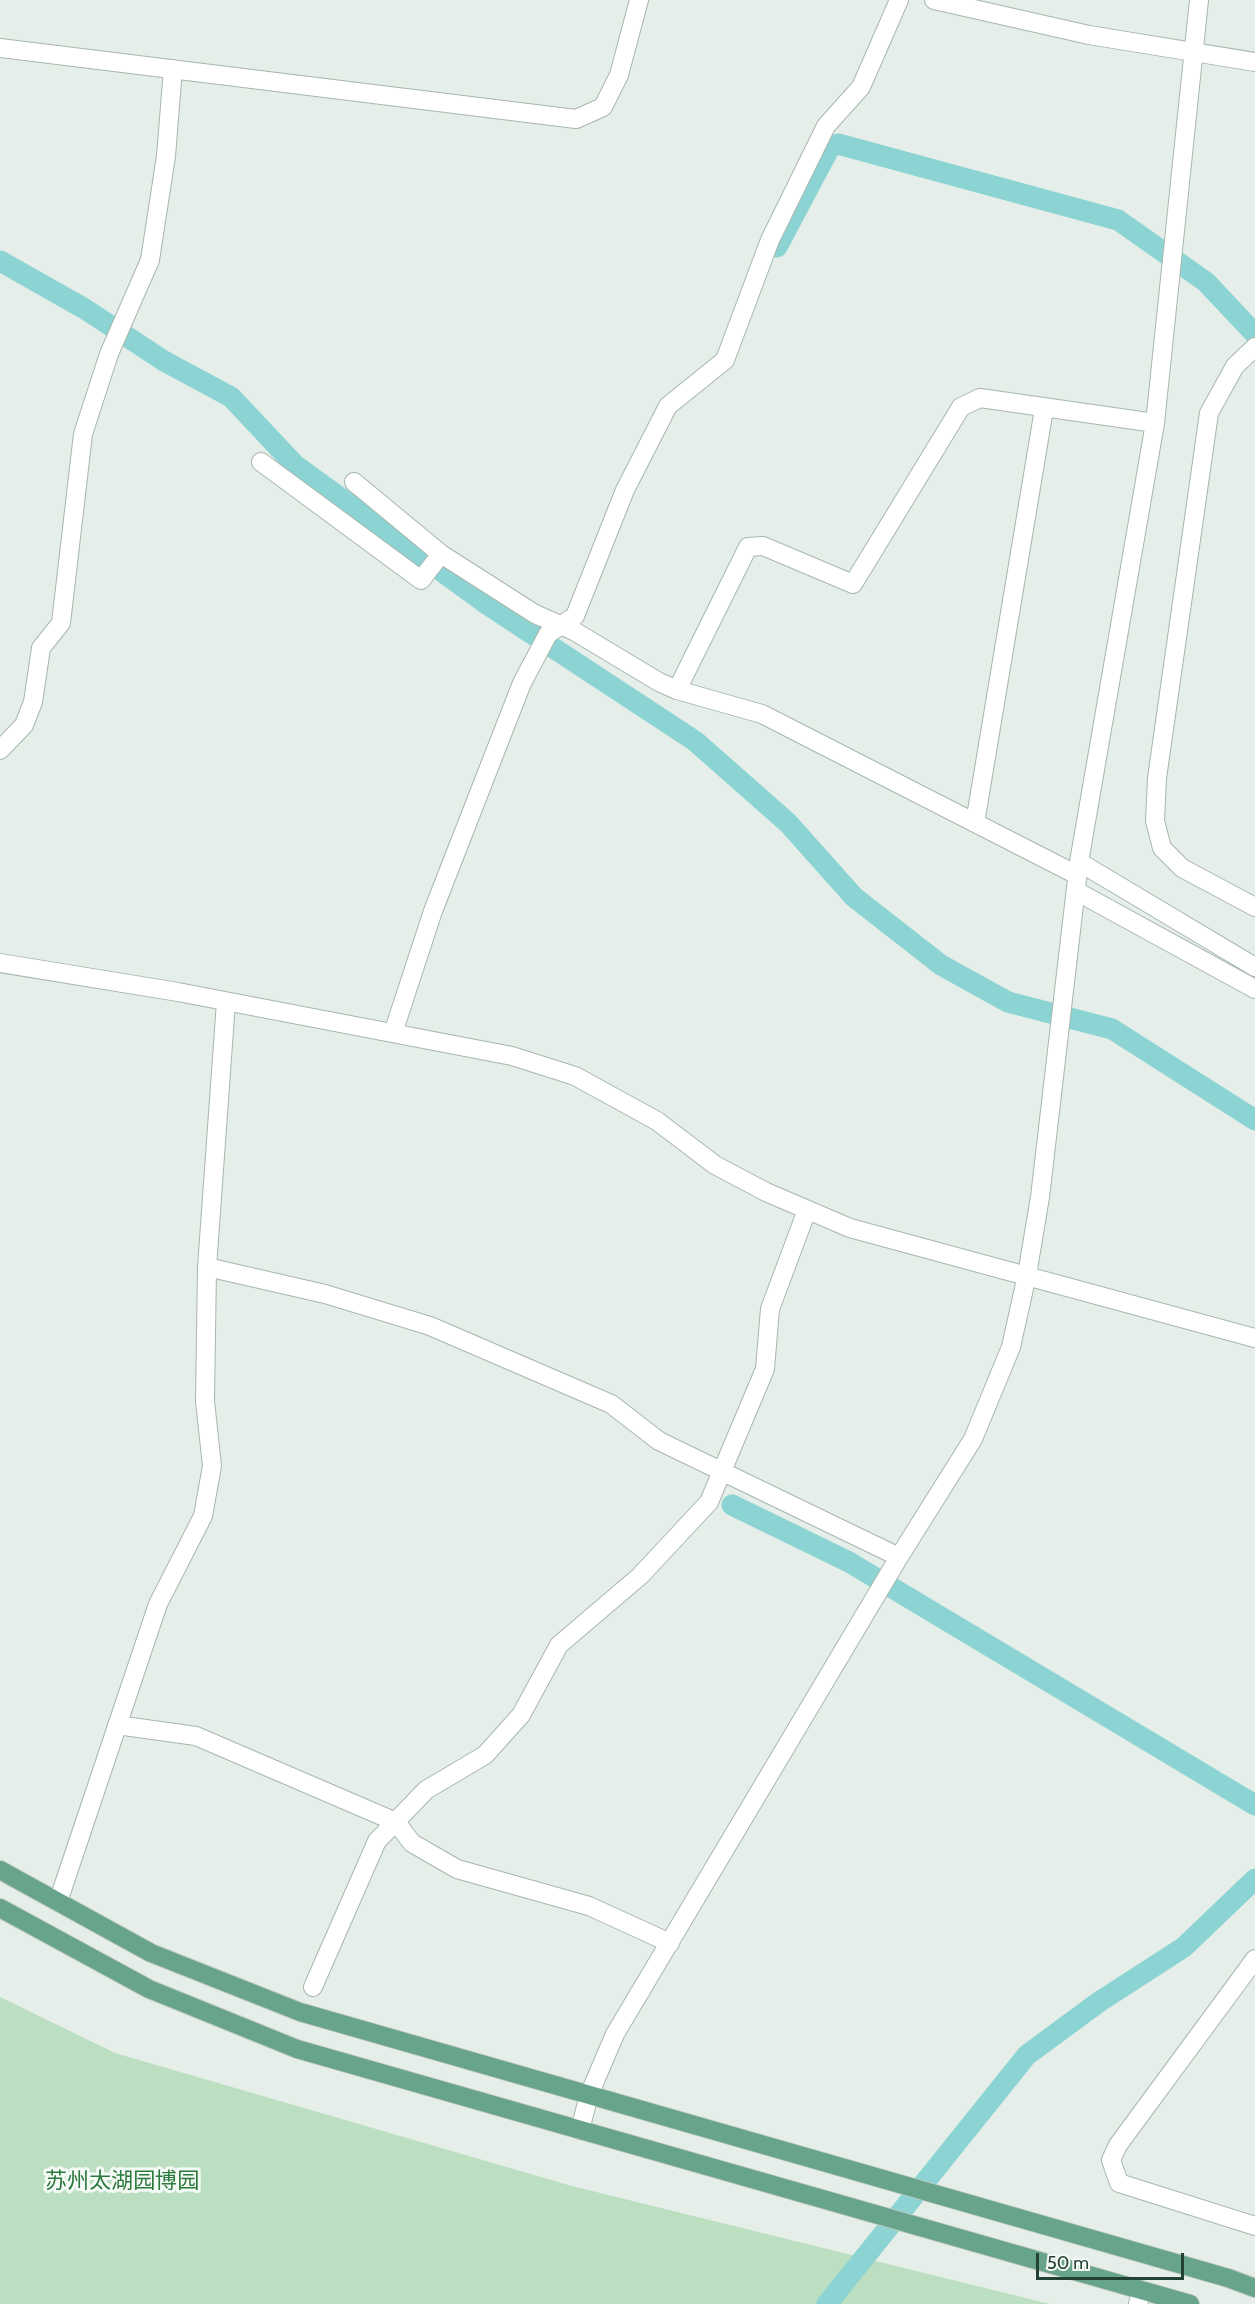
<!DOCTYPE html>
<html>
<head>
<meta charset="utf-8">
<style>
  body { margin:0 }
  #map { position:relative; width:1255px; height:2304px; overflow:hidden; background:#e5eee8; font-family:Cabin,sans-serif }
  canvas { display:block }
  .scale { position:absolute; left:1036px; top:2253px; width:148px; height:27px; box-sizing:border-box; border:3px solid #234134; border-top:0; padding-left:8px; font-size:18px; line-height:21px; white-space:nowrap; color:#234134; -webkit-text-stroke:4px #f5faf7; paint-order:stroke }
</style>
</head>
<body>
<div id="map">
<canvas width="1255" height="2304"></canvas>
<div class="scale">50 m</div>
</div>
<script>
const ctx = document.querySelector('canvas').getContext('2d');
ctx.lineJoin = 'round';
function fillPath(path, color) { ctx.fillStyle = color; ctx.fill(path, 'evenodd'); }
const poly = rows => new Path2D(rows.map(r => 'M' + r).join(''));
function stroke(path, color, width, dash) { ctx.strokeStyle = color; ctx.lineWidth = width; ctx.lineCap = dash ? 'butt' : 'round'; ctx.setLineDash(dash || []); ctx.stroke(path); }
function drawText(font, color, halo, rows, align = 'center') {
  ctx.font = font + ' Cabin,"Noto Sans SC",sans-serif'; ctx.lineWidth = 6; ctx.setLineDash([]); ctx.textBaseline = 'middle'; ctx.strokeStyle = halo; ctx.fillStyle = color; for (const [text, x, y, turn = 0] of rows) {
    ctx.save(); ctx.translate(x, y); ctx.rotate((+turn || 0) * Math.PI / 180); ctx.textAlign = isNaN(turn) ? turn : align; if (halo) ctx.strokeText(text, 0, 0); ctx.fillText(text, 0, 0); ctx.restore();
  }
}
fillPath(poly([
  [0,1997,115,2053,572,2186,1050,2304,0,2304]
]), '#bddfc1');
stroke(poly([
  [777,247,830,147,838,144,1118,220,1206,282,1255,334],
  [0,261,85,309,164,361,231,397,295,465,488,605,695,741,788,823,854,897,941,965,1008,1002,1112,1029,1255,1120],
  [732,1505,849,1562,1255,1805],
  [827,2304,1027,2055,1099,2002,1184,1947,1255,1879]
]), '#8cd4d3', 21);
const minor = poly([
  [934,0,1089,35,1255,62],
  [0,48,576,119,603,107,619,75,639,0],
  [1255,347,1235,366,1209,413,1157,778,1155,821,1162,848,1182,868,1255,907],
  [261,462,421,580,441,554],
  [354,482,441,554,535,614,574,631,659,682,677,690,762,714,1077,875],
  [677,690,748,547,763,546,853,584,961,407,980,398,1155,423],
  [0,750,24,725,33,702,41,648,61,623,83,434,109,354,150,260,166,156,173,69],
  [975,823,1044,409],
  [1079,862,1255,967],
  [1076,891,1255,989],
  [0,963,178,992,512,1056,575,1076,657,1121,715,1165,766,1192,850,1228,1255,1338],
  [393,1033,433,911,522,683,548,634,575,616,625,490,668,406,725,360,770,240,826,126,861,87,899,0],
  [207,1267,325,1294,430,1326,611,1404,659,1441,899,1557],
  [117,1725,196,1736,396,1822,412,1843,457,1869,589,1906,670,1943],
  [58,1902,158,1604,203,1516,212,1466,205,1401,207,1267,226,1002],
  [1255,1959,1118,2145,1111,2160,1119,2183,1255,2226],
  [313,1987,377,1841,426,1790,485,1755,521,1715,559,1645,640,1576,709,1502,765,1369,770,1309,807,1210],
  [580,2130,589,2095,615,2034,899,1557,973,1439,1011,1347,1027,1275,1040,1197,1079,862,1155,423,1199,0],
  [1138,2304,1142,2290]
]);
const major = poly([
  [0,1870,151,1953,300,2012,1228,2278,1255,2288],
  [0,1908,149,1989,297,2049,1190,2304]
]);
stroke(minor, '#a7b7ae', 20);
stroke(major, '#c1cac6', 20);
stroke(minor, '#fff', 18);
stroke(major, '#68a48b', 18);
drawText('22px', '#2c793d', '#f5faf7', [
  ["苏州太湖园博园",122,2182]
]);
</script>
</body>
</html>
